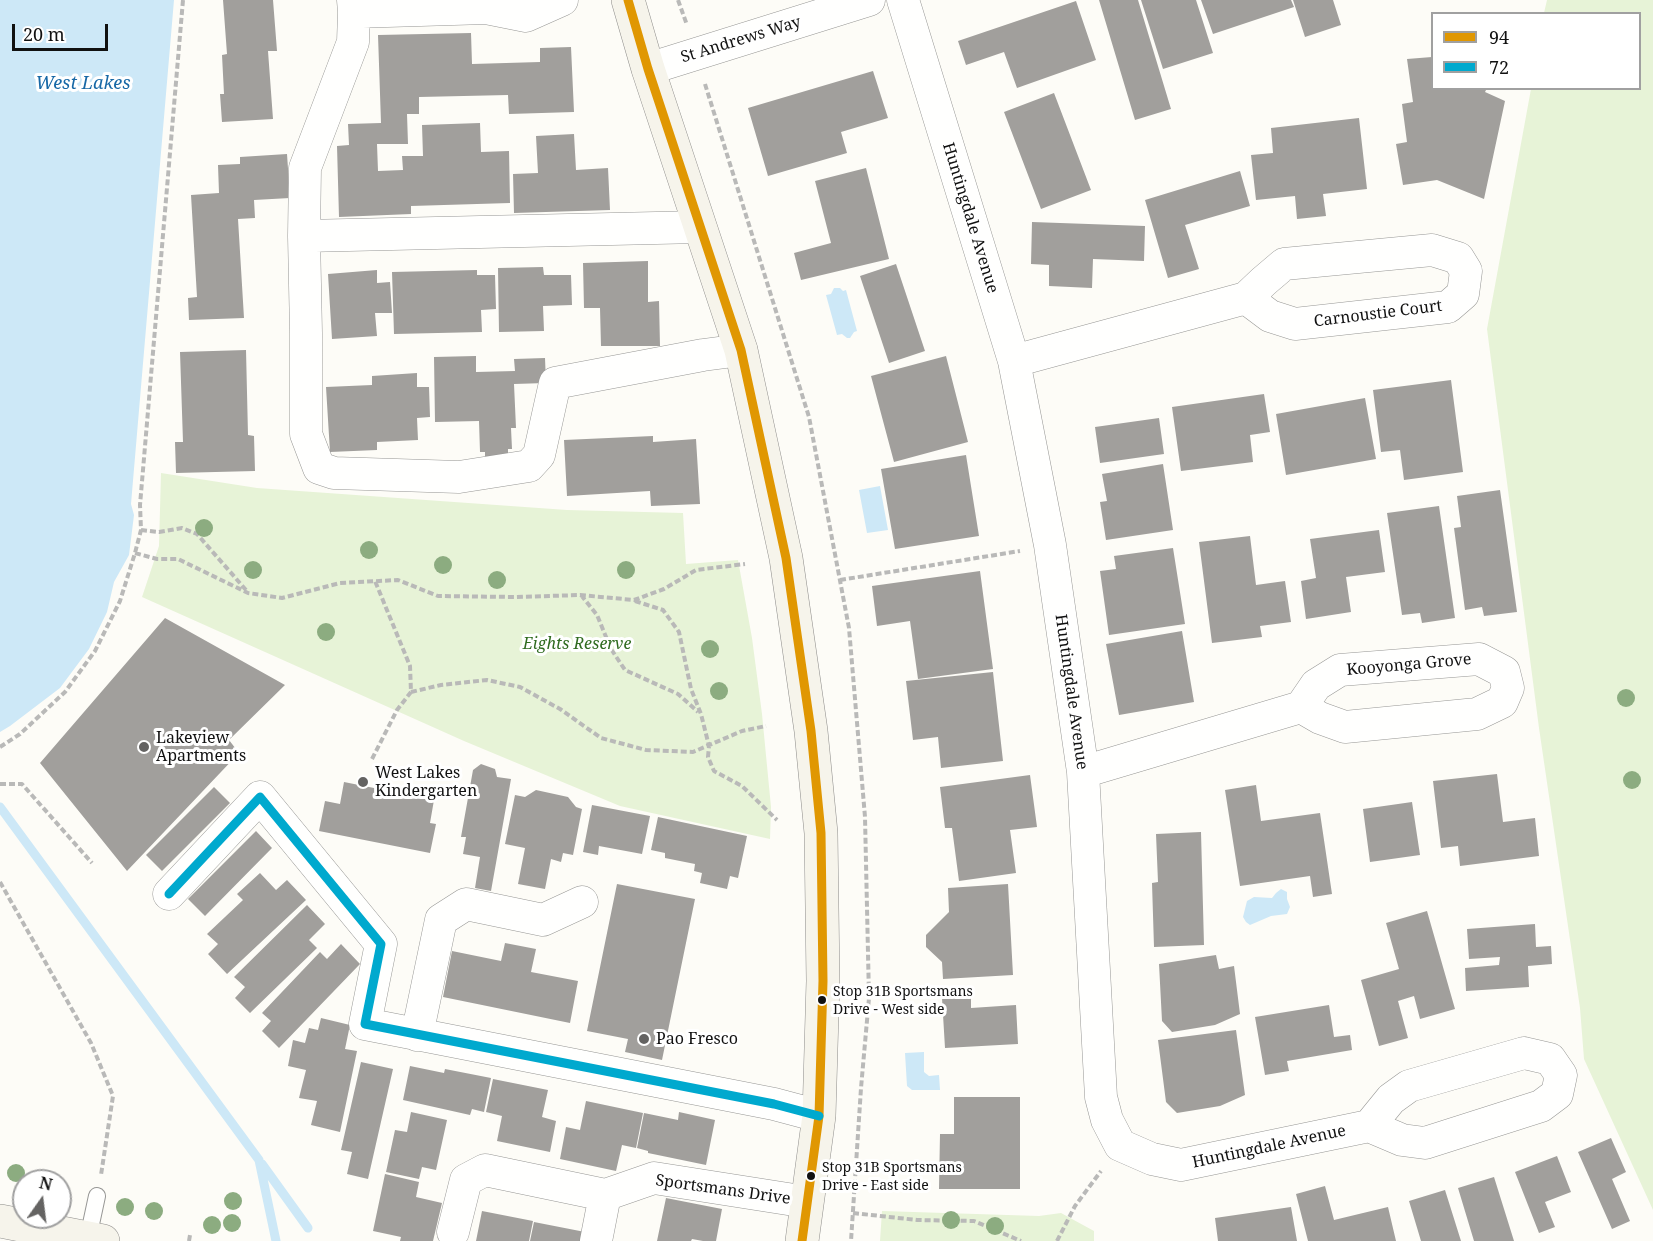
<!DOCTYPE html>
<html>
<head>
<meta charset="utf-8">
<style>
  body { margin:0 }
  #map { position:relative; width:1653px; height:1241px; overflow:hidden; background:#fdfcf7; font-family:"Noto Serif",serif }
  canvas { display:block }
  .legend { position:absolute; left:1431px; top:12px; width:210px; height:78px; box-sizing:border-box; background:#fff; border:2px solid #a0a0a0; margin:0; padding:8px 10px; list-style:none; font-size:18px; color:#111 }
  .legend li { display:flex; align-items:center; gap:12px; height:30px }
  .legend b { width:30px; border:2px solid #a0a0a0 }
  .north { position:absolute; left:12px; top:1169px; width:60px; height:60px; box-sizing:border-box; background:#fff; border:2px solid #a0a0a0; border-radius:50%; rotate:14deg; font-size:16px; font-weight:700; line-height:24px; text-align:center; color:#111 }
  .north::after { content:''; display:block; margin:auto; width:21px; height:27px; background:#646362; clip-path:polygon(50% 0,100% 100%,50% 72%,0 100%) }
  .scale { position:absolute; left:12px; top:24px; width:96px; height:27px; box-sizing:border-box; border:3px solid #111; border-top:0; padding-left:8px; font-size:18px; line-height:21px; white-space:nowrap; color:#111; -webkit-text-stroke:4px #fff; paint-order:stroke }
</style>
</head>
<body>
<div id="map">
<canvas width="1653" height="1241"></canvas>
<ul class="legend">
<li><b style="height:8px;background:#e09702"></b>94</li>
<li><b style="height:8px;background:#00a9ce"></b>72</li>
</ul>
<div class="north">N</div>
<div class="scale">20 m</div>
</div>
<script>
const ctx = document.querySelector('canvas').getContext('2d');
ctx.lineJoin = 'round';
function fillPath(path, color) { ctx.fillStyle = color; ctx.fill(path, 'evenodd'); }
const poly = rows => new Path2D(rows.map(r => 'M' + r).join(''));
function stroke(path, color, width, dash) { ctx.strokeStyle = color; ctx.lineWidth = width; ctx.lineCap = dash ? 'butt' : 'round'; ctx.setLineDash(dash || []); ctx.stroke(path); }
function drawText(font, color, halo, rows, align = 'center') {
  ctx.font = font + ' "Noto Serif",serif'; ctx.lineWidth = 6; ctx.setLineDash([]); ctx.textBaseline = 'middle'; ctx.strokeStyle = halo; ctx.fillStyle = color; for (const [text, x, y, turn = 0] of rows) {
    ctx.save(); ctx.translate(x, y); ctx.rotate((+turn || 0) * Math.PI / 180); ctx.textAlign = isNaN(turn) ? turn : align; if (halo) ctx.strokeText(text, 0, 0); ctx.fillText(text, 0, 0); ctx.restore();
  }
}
fillPath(poly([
  [1547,0,1653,0,1653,1210,1584,1059,1580,1008,1539,728,1487,329,1531,89,1640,88,1640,14,1544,13],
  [161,473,257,488,567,510,683,513,686,564,738,560,752,638,762,714,771,807,770,839,620,806,464,741,142,597,159,546],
  [882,1211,1039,1216,1061,1213,1094,1231,1094,1241,880,1241]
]), '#e7f3d7');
fillPath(poly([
  [0,0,174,0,131,504,134,515,129,555,114,582,107,612,89,649,60,688,10,726,0,732],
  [834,288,840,288,843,291,846,290,857,331,854,332,850,338,847,338,842,334,837,335,826,295,831,294],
  [880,486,888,530,867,533,859,490],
  [1281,889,1287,892,1287,899,1290,907,1287,914,1271,916,1250,925,1246,922,1243,917,1247,901,1254,897,1272,898,1276,893],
  [924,1052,924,1072,929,1076,939,1075,940,1090,912,1090,907,1086,905,1053]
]), '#cde8f7');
stroke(poly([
  [0,807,259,1160,276,1241],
  [262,1164,308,1228]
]), '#cde8f7', 9);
fillPath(poly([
  [223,0,273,0,277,51,268,51,273,119,222,122,220,94,224,94,222,55,227,54],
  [1099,0,1138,0,1171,109,1135,120],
  [1141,0,1196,0,1213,53,1163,69],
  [1201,0,1291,0,1294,7,1213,34],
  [1293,0,1333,0,1341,25,1305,37],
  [1076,1,1096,60,1017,88,1004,52,966,65,958,41],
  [471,33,472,64,540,62,540,48,571,47,574,112,509,114,508,95,419,97,419,114,407,114,408,144,377,144,378,171,403,170,402,156,423,156,422,125,480,123,481,152,509,151,510,203,411,206,411,214,339,217,337,146,349,145,348,124,381,123,378,35],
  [1432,57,1432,88,1487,88,1485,92,1505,101,1484,199,1437,180,1403,185,1396,144,1407,142,1402,104,1413,102,1407,59],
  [873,71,888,118,841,132,847,153,768,176,748,108],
  [1054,93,1091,190,1041,209,1004,112],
  [1359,118,1367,189,1323,194,1326,216,1297,219,1295,196,1256,200,1251,155,1273,153,1271,128],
  [574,134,576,170,608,168,610,210,514,213,513,174,538,173,536,136],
  [287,154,290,198,254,200,255,218,238,219,244,318,189,320,188,298,197,297,191,195,219,193,218,165,240,164,240,157],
  [866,168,889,259,801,280,794,253,831,243,815,181],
  [1240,171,1250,206,1185,225,1199,269,1168,278,1145,200],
  [1032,222,1145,226,1144,261,1093,259,1092,288,1049,286,1049,265,1031,264],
  [648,261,648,302,659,301,660,346,601,346,600,308,584,308,583,263],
  [896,264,925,351,889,363,860,276],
  [543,267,544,275,571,275,572,305,543,306,544,331,499,332,498,268],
  [377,270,377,283,390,282,392,313,375,313,377,336,332,339,328,274],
  [477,270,477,275,495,275,496,309,481,310,482,332,394,334,392,272],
  [246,350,248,435,254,436,255,471,176,473,175,442,183,442,180,352],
  [476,356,476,372,515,371,514,359,545,358,546,383,514,384,516,428,511,428,512,449,508,449,508,459,485,460,485,452,480,452,479,421,435,422,434,357],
  [946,356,968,442,894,462,871,376],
  [417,373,417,387,429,387,430,417,417,418,418,440,377,442,377,450,330,452,326,387,372,385,372,376],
  [1451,380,1463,472,1404,480,1400,450,1381,452,1373,390],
  [1264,394,1270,432,1250,435,1253,462,1181,471,1172,407],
  [1365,398,1376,459,1286,475,1276,414],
  [1159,418,1164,454,1100,463,1095,427],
  [653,436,653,442,696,439,700,504,651,506,650,491,567,496,564,440],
  [966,455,979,536,895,549,881,469],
  [1163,464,1173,530,1106,540,1100,502,1107,501,1102,474],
  [1500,490,1517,612,1484,616,1482,607,1465,610,1454,528,1461,527,1457,496],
  [1439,506,1455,618,1422,623,1420,613,1402,615,1387,513],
  [1379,530,1385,572,1346,577,1351,612,1306,619,1301,581,1316,578,1310,539],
  [1250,536,1256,585,1285,581,1291,622,1260,626,1262,637,1212,643,1199,542],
  [1173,548,1185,624,1109,635,1100,571,1116,569,1114,556],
  [980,571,993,669,918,679,910,621,877,626,872,586],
  [165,618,285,685,229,740,239,753,127,871,40,763],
  [1182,631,1194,702,1119,715,1106,644],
  [993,672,1003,761,941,768,938,737,913,740,906,681],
  [481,764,495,769,497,777,511,779,491,891,475,888,480,857,463,854,466,837,461,837,473,770],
  [1497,774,1503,822,1535,818,1539,856,1460,866,1458,846,1441,848,1433,781],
  [1030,775,1037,827,1010,830,1016,873,959,881,952,828,945,828,940,787],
  [344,782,434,800,430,823,436,824,430,853,319,831,325,801,340,804],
  [1256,785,1261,821,1320,813,1332,894,1313,897,1310,876,1240,886,1225,790],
  [214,787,230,803,162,871,146,855],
  [536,790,568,797,576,807,582,809,573,855,563,853,561,862,551,859,545,889,518,884,525,848,505,844,515,795,525,797],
  [1412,802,1420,855,1370,862,1363,809],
  [592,805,650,816,642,854,599,846,598,855,583,852],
  [658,817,747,836,738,878,730,876,727,889,700,883,702,873,694,871,695,864,665,858,665,853,651,850],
  [256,831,272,848,205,916,188,899],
  [1201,832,1204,945,1154,947,1152,883,1158,882,1156,834],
  [260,873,276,890,287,880,306,900,227,974,208,954,218,944,207,934,243,900,237,894],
  [617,884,695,899,662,1060,625,1052,628,1039,587,1031],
  [1008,884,1013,975,943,979,942,962,926,947,926,935,949,912,948,888],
  [307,905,325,924,309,940,317,948,250,1013,235,998,245,987,234,977],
  [1427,911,1455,1009,1420,1019,1414,996,1398,1001,1408,1038,1379,1046,1361,980,1399,969,1386,923],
  [1535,924,1536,947,1551,946,1552,964,1528,966,1529,987,1466,991,1465,968,1499,965,1500,957,1469,959,1467,929],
  [505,943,536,949,531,972,578,981,570,1023,443,997,452,951,501,961],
  [341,944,360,964,279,1048,262,1031,271,1021,262,1013,320,952,327,959],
  [1216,955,1219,969,1234,966,1240,1014,1215,1025,1172,1032,1162,1021,1159,964],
  [971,997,971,1008,1016,1005,1018,1044,945,1048,942,998],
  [1329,1005,1334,1037,1350,1035,1352,1050,1287,1061,1289,1071,1265,1075,1255,1017],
  [321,1018,350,1025,345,1049,357,1051,340,1132,311,1125,317,1101,299,1098,306,1070,288,1066,293,1040,305,1043,309,1028,318,1030],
  [1236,1030,1245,1095,1220,1106,1177,1113,1166,1102,1158,1040],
  [361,1062,393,1069,368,1179,347,1174,352,1152,341,1150],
  [410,1066,444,1073,445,1069,491,1078,484,1112,472,1109,470,1115,403,1100],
  [493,1079,548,1090,542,1117,556,1121,550,1152,497,1141,502,1116,486,1112],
  [954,1097,1020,1097,1020,1189,939,1189,940,1134,954,1134],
  [586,1101,643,1113,636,1148,622,1145,616,1171,560,1159,566,1127,580,1130],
  [411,1112,447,1120,436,1170,422,1167,419,1179,386,1172,395,1130,407,1132],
  [679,1112,715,1120,706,1165,648,1153,648,1151,637,1148,644,1113,678,1120],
  [1611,1138,1626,1172,1612,1179,1630,1221,1612,1229,1578,1152],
  [1557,1156,1571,1192,1545,1202,1555,1227,1539,1233,1515,1172],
  [385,1174,419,1182,416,1197,442,1203,433,1241,400,1241,401,1237,373,1231],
  [1494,1177,1514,1241,1474,1241,1458,1188],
  [1325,1186,1334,1220,1388,1207,1396,1241,1308,1241,1296,1194],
  [1445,1190,1461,1241,1421,1241,1409,1201],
  [666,1198,722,1209,716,1241,703,1241,692,1239,691,1241,657,1241],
  [1291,1207,1297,1241,1218,1241,1215,1218],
  [482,1211,533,1221,529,1241,476,1241],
  [534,1222,585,1232,583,1241,530,1241]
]), '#a19f9c');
const lane = poly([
  [88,1238,97,1196]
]);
const street = poly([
  [353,0,354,12,353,42,305,168,304,236,306,333,306,434,319,468,334,473,459,477,529,466,539,455,555,383,703,355,741,350],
  [903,0,1014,361,1050,545,1083,772,1101,1097,1107,1120,1120,1145,1152,1159,1181,1165,1369,1126],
  [354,12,486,8,526,16,562,0],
  [648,69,869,0],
  [304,236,700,227],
  [1432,250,1458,258,1466,271,1463,294,1448,307,1295,324,1270,316,1246,298,1264,281,1284,264,1432,250],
  [1014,361,1246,298],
  [1479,659,1504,672,1508,688,1502,702,1477,714,1345,727,1320,718,1301,707,1316,685,1340,670,1479,659],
  [1083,772,1301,707],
  [169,894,260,797,381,944,365,1024,774,1104,819,1116],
  [417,1035,441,920,466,904,543,920,582,902],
  [1524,1053,1550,1059,1561,1075,1557,1094,1541,1106,1425,1143,1402,1140,1369,1126,1391,1099,1409,1086,1524,1053],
  [453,1232,466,1180,485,1170,605,1195,654,1178,807,1202],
  [596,1241,605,1195]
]);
const secondary = poly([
  [628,0,648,69,741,350,786,558,811,731,821,833,823,981,819,1116,802,1241],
  [0,1221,103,1241]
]);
stroke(lane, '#979795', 18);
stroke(street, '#979795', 33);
stroke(secondary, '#8e8d8b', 34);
stroke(poly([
  [678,0,687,25],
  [705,84,809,417,849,628,865,817,869,998,861,1088,851,1241],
  [141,530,159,532,182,528,197,534,246,590],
  [135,553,157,559,178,559,248,593,282,598,340,583,398,580,438,596,516,597,580,595,634,600,664,589,696,570,745,564],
  [840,580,1020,551],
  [581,595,597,615,611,649,625,670,678,694,698,712],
  [635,601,663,610,679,632,691,689,701,714,709,746,708,757,714,771,742,786,777,820],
  [411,692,441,685,487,680,520,687,560,709,601,738,646,750,693,752,742,731,766,726],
  [0,747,20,734,65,692,95,651,120,601,135,553,141,530,140,505,183,0],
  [372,759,397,710,411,692,410,666,375,581],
  [0,784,22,784,92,863],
  [0,882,91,1043,113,1096,101,1175],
  [853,1213,917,1220,974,1221,1021,1241],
  [189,1241,190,1235],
  [1057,1241,1075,1206,1101,1171]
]), '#b9b9b8', 4, [6, 3]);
stroke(lane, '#fffffe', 16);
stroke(street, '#fffffe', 32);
stroke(secondary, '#f6f4eb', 33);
stroke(poly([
  [628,0,648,69,741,350,786,558,811,731,821,833,823,981,819,1116,802,1241]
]), '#e09702', 9);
stroke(poly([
  [169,894,260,797,381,944,365,1024,774,1104,819,1116]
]), '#00a9ce', 9);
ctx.fillStyle = '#8cac80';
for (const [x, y] of [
  [204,528],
  [369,550],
  [443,565],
  [253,570],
  [626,570],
  [497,580],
  [326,632],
  [710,649],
  [719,691],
  [1626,698],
  [1632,780],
  [16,1173],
  [233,1201],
  [125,1207],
  [154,1211],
  [951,1220],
  [232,1223],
  [212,1225],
  [995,1226]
]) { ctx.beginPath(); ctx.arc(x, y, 9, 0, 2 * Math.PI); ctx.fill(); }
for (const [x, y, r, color] of [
  [144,747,6,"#646362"],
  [363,782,6,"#646362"],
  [822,1000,5,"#111"],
  [644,1039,6,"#646362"],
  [811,1176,5,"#111"]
]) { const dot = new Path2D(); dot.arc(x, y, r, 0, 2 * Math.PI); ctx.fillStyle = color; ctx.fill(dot); stroke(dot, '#fff', 2); }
drawText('14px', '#111', '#fff', [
  ["Stop 31B Sportsmans",833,992],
  ["Drive - West side",833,1010],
  ["Stop 31B Sportsmans",822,1168],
  ["Drive - East side",822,1186]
], 'left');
drawText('16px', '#111', '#fff', [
  ["St Andrews Way",741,40,-17],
  ["Huntingdale Avenue",970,218,73],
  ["Carnoustie Court",1378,314,-7],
  ["Kooyonga Grove",1409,665,-5],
  ["Huntingdale Avenue",1071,692,82],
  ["Huntingdale Avenue",1269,1147,-12],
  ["Sportsmans Drive",723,1190,8]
]);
drawText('italic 16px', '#2f6b1f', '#fff', [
  ["Eights Reserve",577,644]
]);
drawText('16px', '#111', '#fff', [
  ["Lakeview",156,738],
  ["Apartments",156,756],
  ["West Lakes",375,773],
  ["Kindergarten",375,791],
  ["Pao Fresco",656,1039]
], 'left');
drawText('italic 18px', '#1768a6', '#fff', [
  ["West Lakes",83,84]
]);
</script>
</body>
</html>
